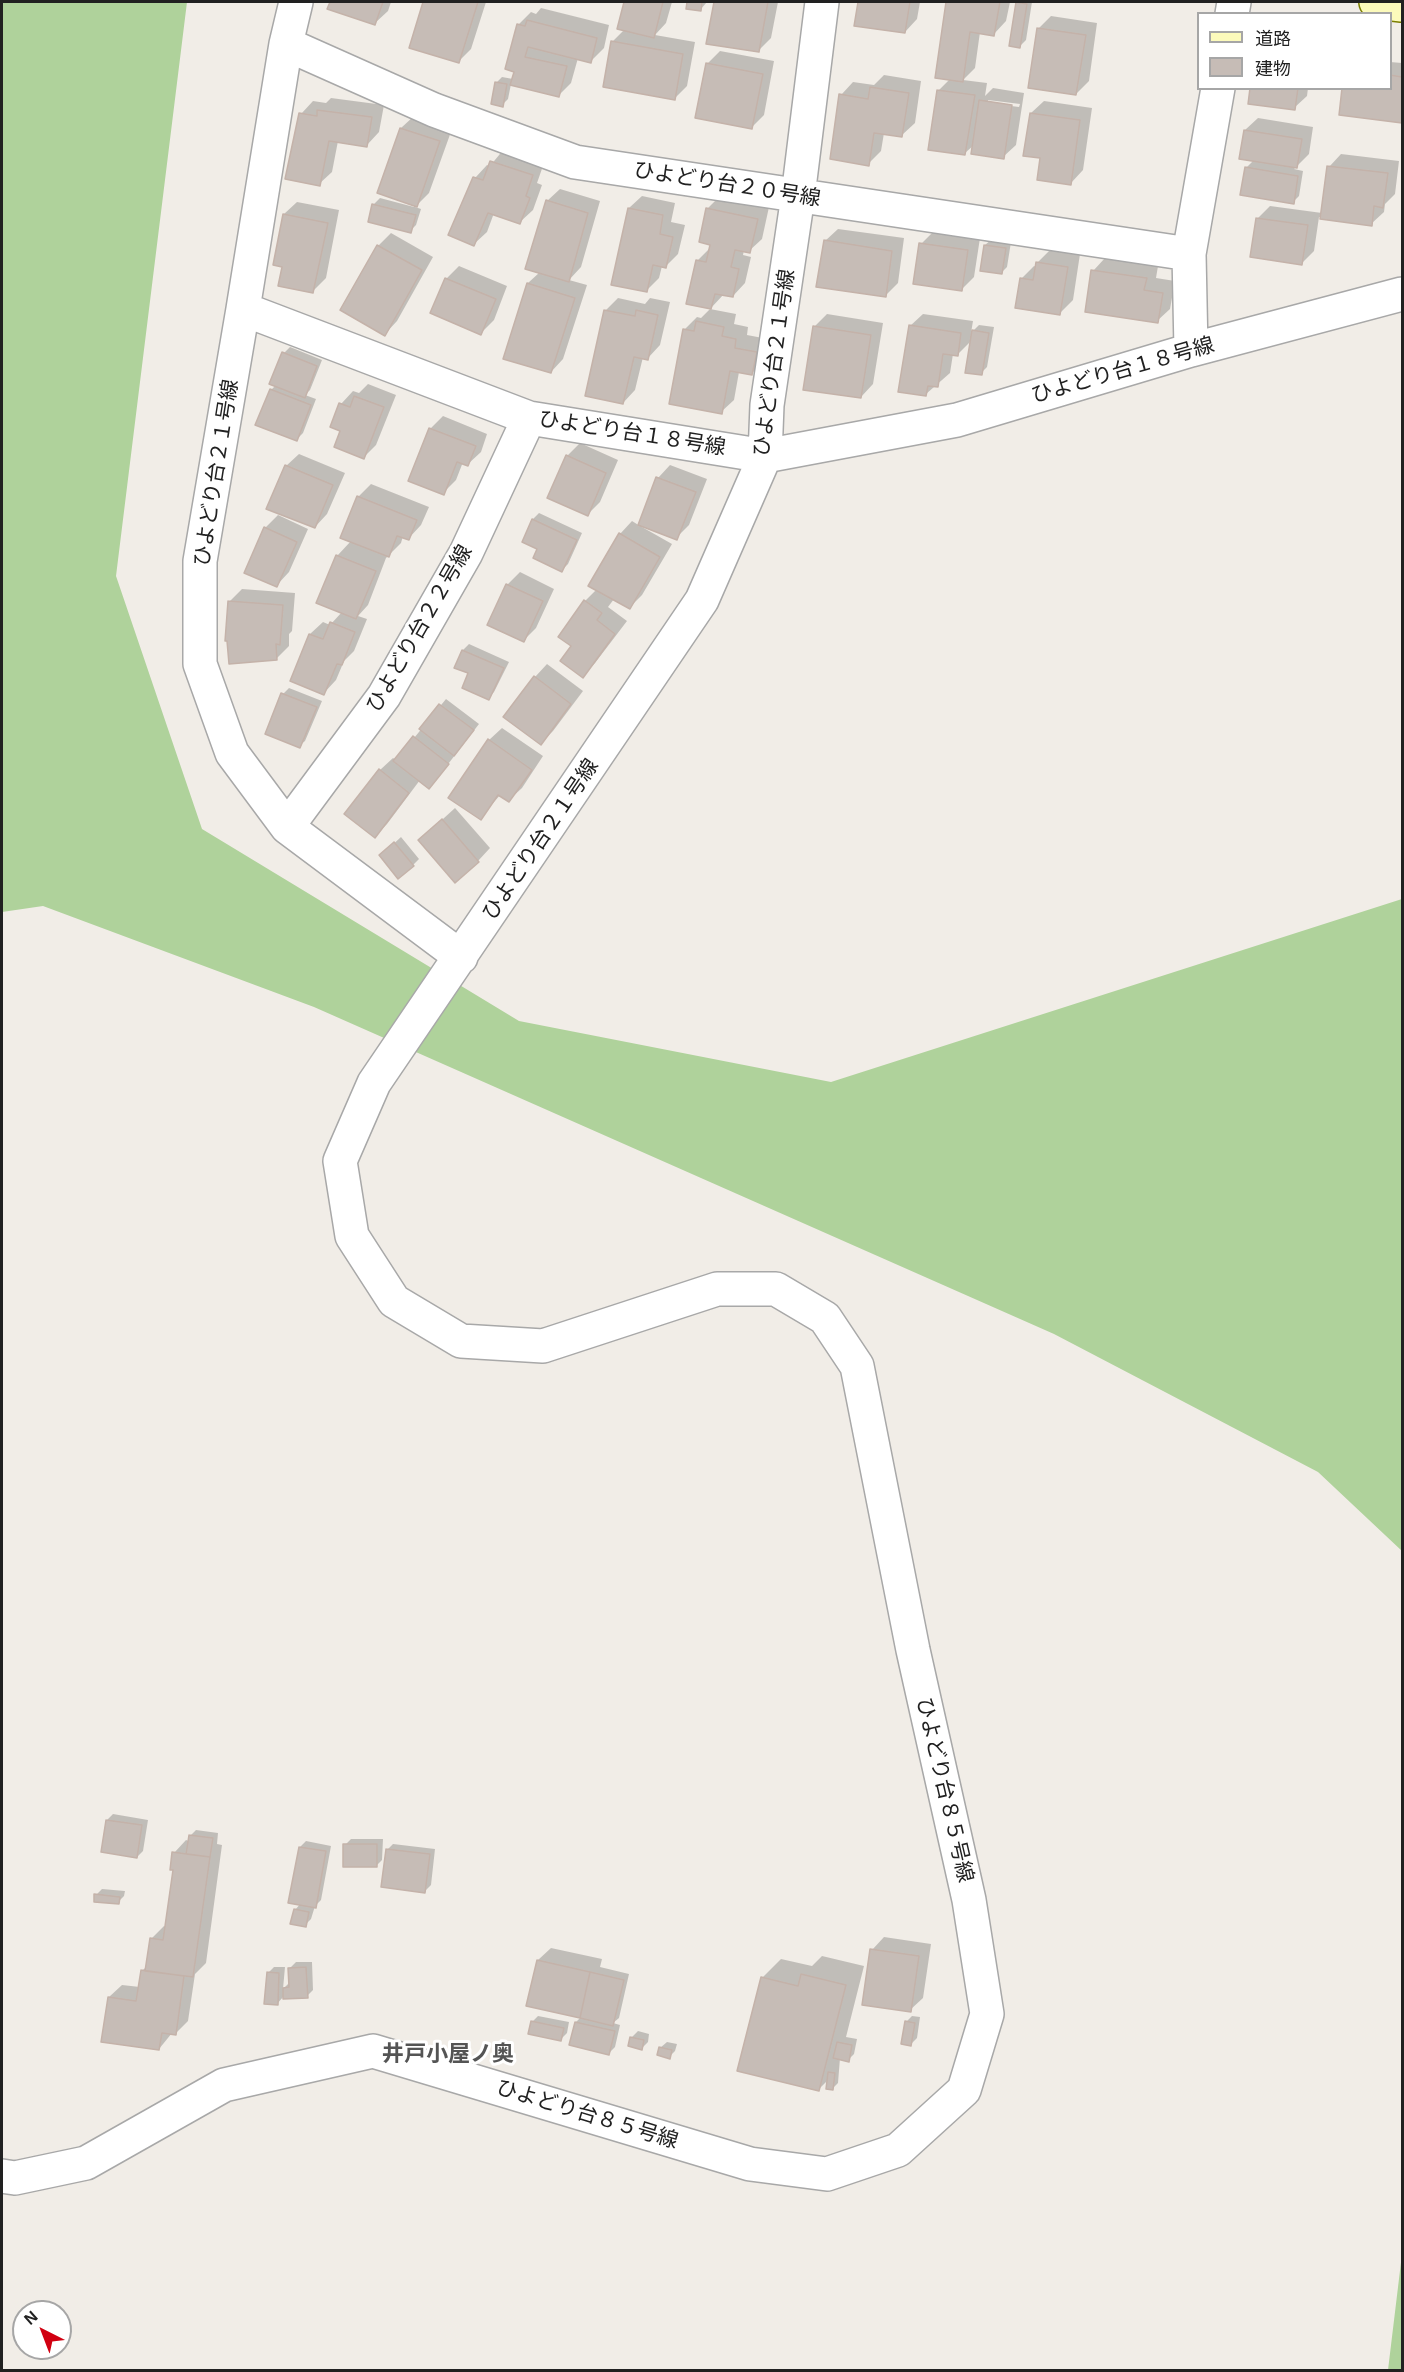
<!DOCTYPE html>
<html>
<head>
<meta charset="utf-8">
<style>
  body { margin:0 }
  #map { position:relative; width:1404px; height:2372px; overflow:hidden; background:#f1ede7; font-family:Arial,"Noto Sans JP",sans-serif }
  canvas { display:block }
  .frame { position:absolute; inset:0; border:3px solid #212121; pointer-events:none }
  .legend { position:absolute; left:1197px; top:12px; width:195px; height:78px; box-sizing:border-box; background:#fff; border:2px solid #a6a6a6; margin:0; padding:8px 10px; list-style:none; font-size:18px; color:#212121 }
  .legend li { display:flex; align-items:center; gap:12px; height:30px }
  .legend b { width:30px; border:2px solid #a6a6a6 }
  .north { position:absolute; left:12px; top:2300px; width:60px; height:60px; box-sizing:border-box; background:#fff; border:2px solid #a6a6a6; border-radius:50%; rotate:318deg; font-size:16px; font-weight:700; line-height:24px; text-align:center; color:#212121 }
  .north::after { content:''; display:block; margin:auto; width:21px; height:27px; background:#d10011; clip-path:polygon(50% 0,100% 100%,50% 72%,0 100%) }
</style>
</head>
<body>
<div id="map">
<canvas width="1404" height="2372"></canvas>
<div class="frame"></div>
<ul class="legend">
<li><b style="height:8px;background:#fcfabb"></b>道路</li>
<li><b style="height:16px;background:#c6bcb6"></b>建物</li>
</ul>
<div class="north">N</div>
</div>
<script>
const ctx = document.querySelector('canvas').getContext('2d');
ctx.lineJoin = 'round';
function fillPath(path, color) { ctx.fillStyle = color; ctx.fill(path, 'evenodd'); }
const poly = rows => new Path2D(rows.map(r => 'M' + r).join(''));
function stroke(path, color, width, dash) { ctx.strokeStyle = color; ctx.lineWidth = width; ctx.lineCap = dash ? 'butt' : 'round'; ctx.setLineDash(dash || []); ctx.stroke(path); }
function drawText(font, color, halo, rows, align = 'center') {
  ctx.font = font + ' Arial,"Noto Sans JP",sans-serif'; ctx.lineWidth = 6; ctx.setLineDash([]); ctx.textBaseline = 'middle'; ctx.strokeStyle = halo; ctx.fillStyle = color; for (const [text, x, y, turn = 0] of rows) {
    ctx.save(); ctx.translate(x, y); ctx.rotate((+turn || 0) * Math.PI / 180); ctx.textAlign = isNaN(turn) ? turn : align; if (halo) ctx.strokeText(text, 0, 0); ctx.fillText(text, 0, 0); ctx.restore();
  }
}
fillPath(poly([
  [2,2,187,2,116,576,202,829,519,1021,831,1082,1402,899,1402,1551,1318,1472,1054,1334,314,1007,43,906,2,912],
  [1402,2254,1402,2370,1388,2370]
]), '#afd29b');
fillPath(poly([
  [331,2,391,2,388,11,375,23,329,8],
  [425,2,486,2,471,49,458,62,411,47],
  [625,2,672,2,666,23,655,35,695,42,687,86,674,99,612,42,625,29,619,28],
  [689,2,707,2,700,10,688,8],
  [715,2,778,2,771,38,758,51,708,43],
  [860,2,920,2,917,19,905,32,856,25],
  [948,2,1010,2,1006,21,994,34,980,32,975,68,963,80,987,83,985,96,993,88,1024,93,1016,145,1003,157,974,145,965,153,938,91,950,79,937,77],
  [988,100,1020,104,1019,107,988,103],
  [1019,2,1032,2,1026,40,1020,46],
  [541,8,609,25,604,48,591,61,578,58,571,83,559,95,511,84,508,99,502,105,496,83,502,77,513,79,518,25,531,12,536,14],
  [1051,16,1097,23,1089,81,1076,94,1039,28],
  [720,51,774,61,764,115,752,127,707,64],
  [1390,62,1402,63,1402,122,1341,114,1390,88],
  [884,75,921,81,915,123,902,135,884,133,881,151,868,164,841,95,853,82,874,85],
  [1251,88,1308,88,1307,96,1294,108],
  [331,98,384,105,379,132,367,145,338,141,332,172,319,184,301,114,313,101,326,103],
  [1044,101,1092,108,1083,170,1071,183,1042,156,1031,113],
  [414,116,452,129,429,193,415,207,421,209,416,225,410,231,374,204,380,198,414,207,414,205,379,193,401,128],
  [1258,118,1313,127,1309,154,1294,169,1303,171,1299,196,1293,202,1246,168,1254,160,1245,130],
  [504,149,544,163,537,183,542,185,533,210,520,222,494,213,487,232,474,244,475,178,487,165,490,166],
  [1341,154,1399,161,1395,194,1385,204,1384,212,1371,224,1319,217,1314,251,1301,264,1258,218,1270,206,1322,213,1329,167],
  [560,189,600,201,581,267,569,280,587,285,563,359,551,372,528,283,540,272,547,201],
  [642,196,675,203,671,222,685,225,678,254,666,266,662,266,659,278,646,291,629,208],
  [720,196,769,207,762,239,749,251,744,250,743,255,751,257,745,283,733,296,724,294,711,308,697,261,710,248,707,209],
  [297,202,339,210,326,278,313,291,284,266,284,214],
  [838,229,904,238,898,283,885,296,825,241],
  [934,231,980,238,974,277,961,290,921,244],
  [391,233,433,257,397,321,385,334,343,310,378,246],
  [992,239,1011,242,1007,267,1001,273,985,245],
  [1050,250,1080,254,1073,300,1060,313,1021,279,1034,266,1037,267,1037,263],
  [1105,258,1158,266,1156,278,1175,281,1170,309,1157,321,1093,271],
  [459,266,507,286,494,320,481,333,446,279],
  [618,298,645,304,650,298,670,302,660,345,648,358,643,357,635,390,623,403,605,311],
  [710,309,736,314,734,324,748,327,747,335,768,339,764,361,751,374,739,372,734,400,721,412,684,330,697,317,701,318],
  [827,314,883,323,873,384,861,397,814,327],
  [923,314,973,321,971,333,979,325,994,327,987,367,981,373,972,340,957,355,953,354,950,373,926,394,910,326],
  [290,347,322,360,310,390,305,395,316,399,303,433,297,439,271,390,276,385,284,353],
  [368,384,396,395,376,445,364,457,342,430,341,404,353,391,359,393],
  [443,416,487,434,481,452,468,464,463,462,456,480,443,493,430,429],
  [580,443,618,460,600,502,588,514,567,456],
  [299,454,345,473,327,514,315,527,286,466],
  [670,465,707,479,689,525,676,538,643,525,642,527,672,544,642,595,630,607,614,599,608,607,627,621,595,663,583,676,573,645,585,601,597,589,620,534,632,521,640,526,658,478],
  [371,484,429,507,421,525,409,538,403,536,401,543,386,558,368,605,358,616,367,619,354,651,344,661,336,680,324,693,292,680,310,634,323,622,330,625,342,612,337,556,351,541,358,497],
  [539,513,582,533,568,564,562,570,539,548,524,542,533,519],
  [278,515,308,529,289,572,277,585,265,528],
  [520,572,554,589,536,628,524,640,507,585],
  [242,589,295,593,292,631,289,634,289,646,276,659,229,602],
  [469,644,509,662,494,692,488,698,470,673,456,667,463,650],
  [547,664,583,691,553,731,541,743,535,677],
  [289,688,322,701,305,741,299,746,283,694],
  [446,699,479,724,435,781,420,780,387,824,375,836,380,770,393,758,396,760],
  [502,728,543,756,522,788,509,800,501,794,480,818,489,740],
  [455,808,490,848,478,861,420,840],
  [401,837,419,859,413,865,387,850],
  [113,1814,148,1820,143,1851,137,1857,107,1820],
  [196,1830,218,1833,217,1844,222,1845,206,1963,195,1974,188,2021,175,2034,172,2033,159,2049,109,1997,122,1985,140,1987,142,1971,147,1966,151,1939,164,1926,166,1927,174,1869,174,1853,186,1840,189,1841,190,1836],
  [351,1839,383,1839,382,1860,376,1866,345,1845],
  [306,1841,331,1846,321,1900,315,1906,311,1919,305,1925,295,1910,301,1903,300,1847],
  [393,1844,435,1849,431,1885,425,1891,387,1850],
  [102,1889,125,1891,124,1896,118,1902,96,1895],
  [884,1937,931,1944,923,1998,910,2010,872,1950],
  [551,1948,602,1959,600,1967,629,1974,619,2018,613,2023,620,2025,615,2047,609,2053,576,2022,581,2017,538,1960],
  [822,1956,864,1966,846,2037,857,2039,854,2054,848,2060,840,2058,838,2083,832,2089,829,2079,818,2090,762,1978,781,1959,812,1966],
  [296,1962,312,1962,313,1990,307,1996,283,1997,277,2004,268,1973,274,1967,285,1967,283,1989,290,1982,290,1968],
  [538,2016,569,2022,567,2033,561,2039,532,2022],
  [912,2016,920,2017,917,2038,911,2044,906,2022],
  [638,2031,649,2034,648,2042,642,2048,632,2037],
  [667,2042,677,2044,675,2051,669,2057,660,2048]
]), '#0003');
const building = poly([
  [330,2,383,2,375,25,327,9,330,2],
  [423,2,478,2,459,63,409,48,423,2],
  [624,2,663,2,654,38,617,29,624,2],
  [687,2,702,2,701,11,686,9,687,2],
  [714,2,768,2,759,52,706,44,714,2],
  [858,2,910,2,905,33,854,26,858,2],
  [946,2,1000,2,994,36,970,32,963,82,935,78,946,2],
  [1016,2,1027,4,1020,48,1009,46,1016,2],
  [527,20,597,38,591,63,528,47,525,57,567,66,559,97,510,85,514,72,505,69,517,24,525,26,527,20],
  [1037,28,1086,35,1076,95,1028,88,1037,28],
  [611,41,683,54,675,100,603,87,611,41],
  [706,63,763,74,752,129,695,118,706,63],
  [1390,75,1402,77,1402,123,1339,115,1342,88,1390,88,1390,75],
  [495,82,507,84,503,107,491,104,495,82],
  [870,87,909,93,902,137,874,133,869,166,830,159,839,94,868,99,870,87],
  [1250,88,1298,88,1295,110,1248,104,1250,88],
  [937,90,975,95,965,155,928,150,937,90],
  [979,100,1012,105,1004,159,971,154,979,100],
  [317,110,372,117,367,147,329,141,320,186,285,179,299,113,317,116,317,110],
  [1030,113,1080,120,1071,185,1037,180,1040,158,1023,156,1030,113],
  [400,128,440,141,417,207,377,193,400,128],
  [1244,130,1302,139,1297,168,1239,159,1244,130],
  [490,161,533,175,526,196,530,198,520,224,488,213,474,246,448,235,473,177,483,180,490,161],
  [1327,166,1388,173,1383,208,1374,206,1372,226,1320,219,1327,166],
  [1245,167,1298,176,1294,204,1240,195,1245,167],
  [546,200,588,213,569,282,525,269,546,200],
  [372,204,416,215,411,233,368,222,372,204],
  [628,208,663,215,660,234,673,237,666,268,653,265,647,292,611,285,628,208],
  [706,208,758,219,750,253,735,250,731,267,739,269,733,297,715,294,711,309,686,304,696,260,706,262,710,245,699,242,706,208],
  [283,214,328,223,313,293,278,286,282,267,273,265,283,214],
  [1256,218,1308,225,1302,265,1250,257,1256,218],
  [824,240,892,251,886,297,816,287,824,240],
  [919,243,968,250,962,291,913,284,919,243],
  [377,245,422,270,385,336,340,310,377,245],
  [984,245,1006,248,1002,274,980,271,984,245],
  [1036,262,1068,267,1060,315,1015,308,1020,278,1033,280,1036,262],
  [1091,270,1147,278,1144,290,1163,293,1158,323,1085,312,1091,270],
  [445,278,496,299,481,335,430,313,445,278],
  [527,283,575,298,551,373,503,359,527,283],
  [604,310,635,316,636,310,658,315,648,360,634,357,623,404,585,396,604,310],
  [696,321,724,327,722,336,736,339,735,348,757,352,752,375,730,371,722,414,669,404,683,329,694,331,696,321],
  [909,325,961,333,958,356,943,354,938,387,928,386,926,396,898,392,909,325],
  [813,326,871,335,861,398,803,390,813,326],
  [972,330,989,333,982,375,965,373,972,330],
  [282,352,317,366,305,398,269,384,282,352],
  [270,389,311,405,297,441,255,425,270,389],
  [354,396,384,407,364,459,334,447,340,431,330,427,339,403,350,407,354,396],
  [429,428,476,446,468,466,457,462,444,495,408,481,429,428],
  [566,455,606,473,588,516,547,498,566,455],
  [285,465,333,485,315,528,266,509,285,465],
  [656,477,696,492,677,540,638,525,656,477],
  [357,496,417,520,409,540,397,536,389,557,340,538,357,496],
  [532,519,577,540,562,572,533,558,537,549,522,542,532,519],
  [264,527,297,542,277,587,244,573,264,527],
  [619,533,660,557,630,609,588,586,619,533],
  [336,555,376,571,356,619,316,603,336,555],
  [506,584,543,601,524,642,487,625,506,584],
  [584,600,602,613,597,620,615,634,583,678,560,661,571,646,558,637,584,600],
  [228,601,283,605,280,645,276,644,277,660,229,664,227,641,225,641,228,601],
  [330,622,355,632,342,665,337,664,324,695,290,681,309,634,323,639,330,622],
  [462,650,504,668,489,700,462,688,468,673,454,668,462,650],
  [534,676,571,704,541,745,503,717,534,676],
  [281,693,317,707,300,748,265,734,281,693],
  [439,704,474,730,454,756,419,729,439,704],
  [413,736,449,764,429,789,393,761,413,736],
  [488,739,532,770,509,802,498,795,481,820,448,798,488,739],
  [379,769,409,793,375,838,344,814,379,769],
  [442,819,479,862,455,883,418,840,442,819],
  [394,842,414,866,398,879,379,855,394,842],
  [106,1820,142,1825,137,1858,101,1852,106,1820],
  [189,1835,213,1838,210,1857,186,1854,189,1835],
  [343,1844,377,1844,377,1867,343,1867,343,1844],
  [299,1847,326,1851,316,1908,288,1903,299,1847],
  [386,1849,430,1854,425,1893,381,1887,386,1849],
  [172,1852,210,1857,193,1977,145,1971,150,1938,163,1940,173,1870,170,1870,172,1852],
  [94,1894,120,1897,119,1904,94,1902,94,1894],
  [294,1909,309,1912,306,1927,290,1924,294,1909],
  [870,1949,919,1956,911,2012,862,2005,870,1949],
  [537,1960,590,1972,580,2018,526,2006,537,1960],
  [306,1967,308,1998,283,1999,283,1988,289,1987,288,1968,306,1967],
  [141,1970,184,1976,176,2035,162,2033,159,2050,101,2042,108,1997,136,2001,141,1970],
  [267,1972,279,1973,278,2005,264,2004,267,1972],
  [590,1972,624,1980,613,2026,580,2018,590,1972],
  [801,1974,846,1985,819,2091,737,2071,761,1977,798,1986,801,1974],
  [531,2021,564,2028,561,2041,528,2034,531,2021],
  [905,2021,915,2023,911,2046,901,2044,905,2021],
  [575,2022,615,2031,609,2055,569,2045,575,2022],
  [630,2037,644,2040,642,2050,628,2046,630,2037],
  [837,2042,852,2045,849,2062,833,2058,837,2042],
  [659,2047,672,2050,670,2059,657,2055,659,2047],
  [828,2072,835,2073,833,2090,826,2089,828,2072]
]);
fillPath(building, '#c6bcb6');
stroke(building, '#c4b2a9', 1.5);
const street = poly([
  [296,2,286,44,243,309,529,418,765,456,957,420,1191,350,1402,294],
  [1232,14,1234,2],
  [286,44,434,110,575,162,1189,254],
  [243,309,200,561,200,664,232,753,287,827,461,957],
  [1191,350,1189,254,1218,88],
  [287,827,384,696,466,553,529,418],
  [2,2176,15,2178,86,2163,224,2085,373,2051,750,2164,827,2174,898,2150,964,2090,987,2014,969,1900,913,1650,857,1366,825,1318,776,1289,717,1289,543,1346,461,1341,394,1301,352,1236,340,1161,374,1083,702,600,765,456,767,405,798,196,822,2]
]);
const secondary = poly([
  [1376,2,1402,5]
]);
stroke(street, '#a8a8a8', 36);
stroke(secondary, '#7b7e01', 36);
stroke(street, '#fff', 33);
stroke(secondary, '#fcfabb', 33);
drawText('21px', '#212121', '#fff', [
  ["ひよどり台２０号線",727,185,9],
  ["ひよどり台２１号線",775,363,-82],
  ["ひよどり台１８号線",1123,371,-16],
  ["ひよどり台１８号線",632,434,9],
  ["ひよどり台２１号線",217,473,-81],
  ["ひよどり台２２号線",420,629,-60],
  ["ひよどり台２１号線",541,840,-56],
  ["ひよどり台８５号線",944,1790,77],
  ["ひよどり台８５号線",587,2115,17]
]);
drawText('bold 22px', '#545454', '#fff', [
  ["井戸小屋ノ奥",448,2055]
]);
</script>
</body>
</html>
